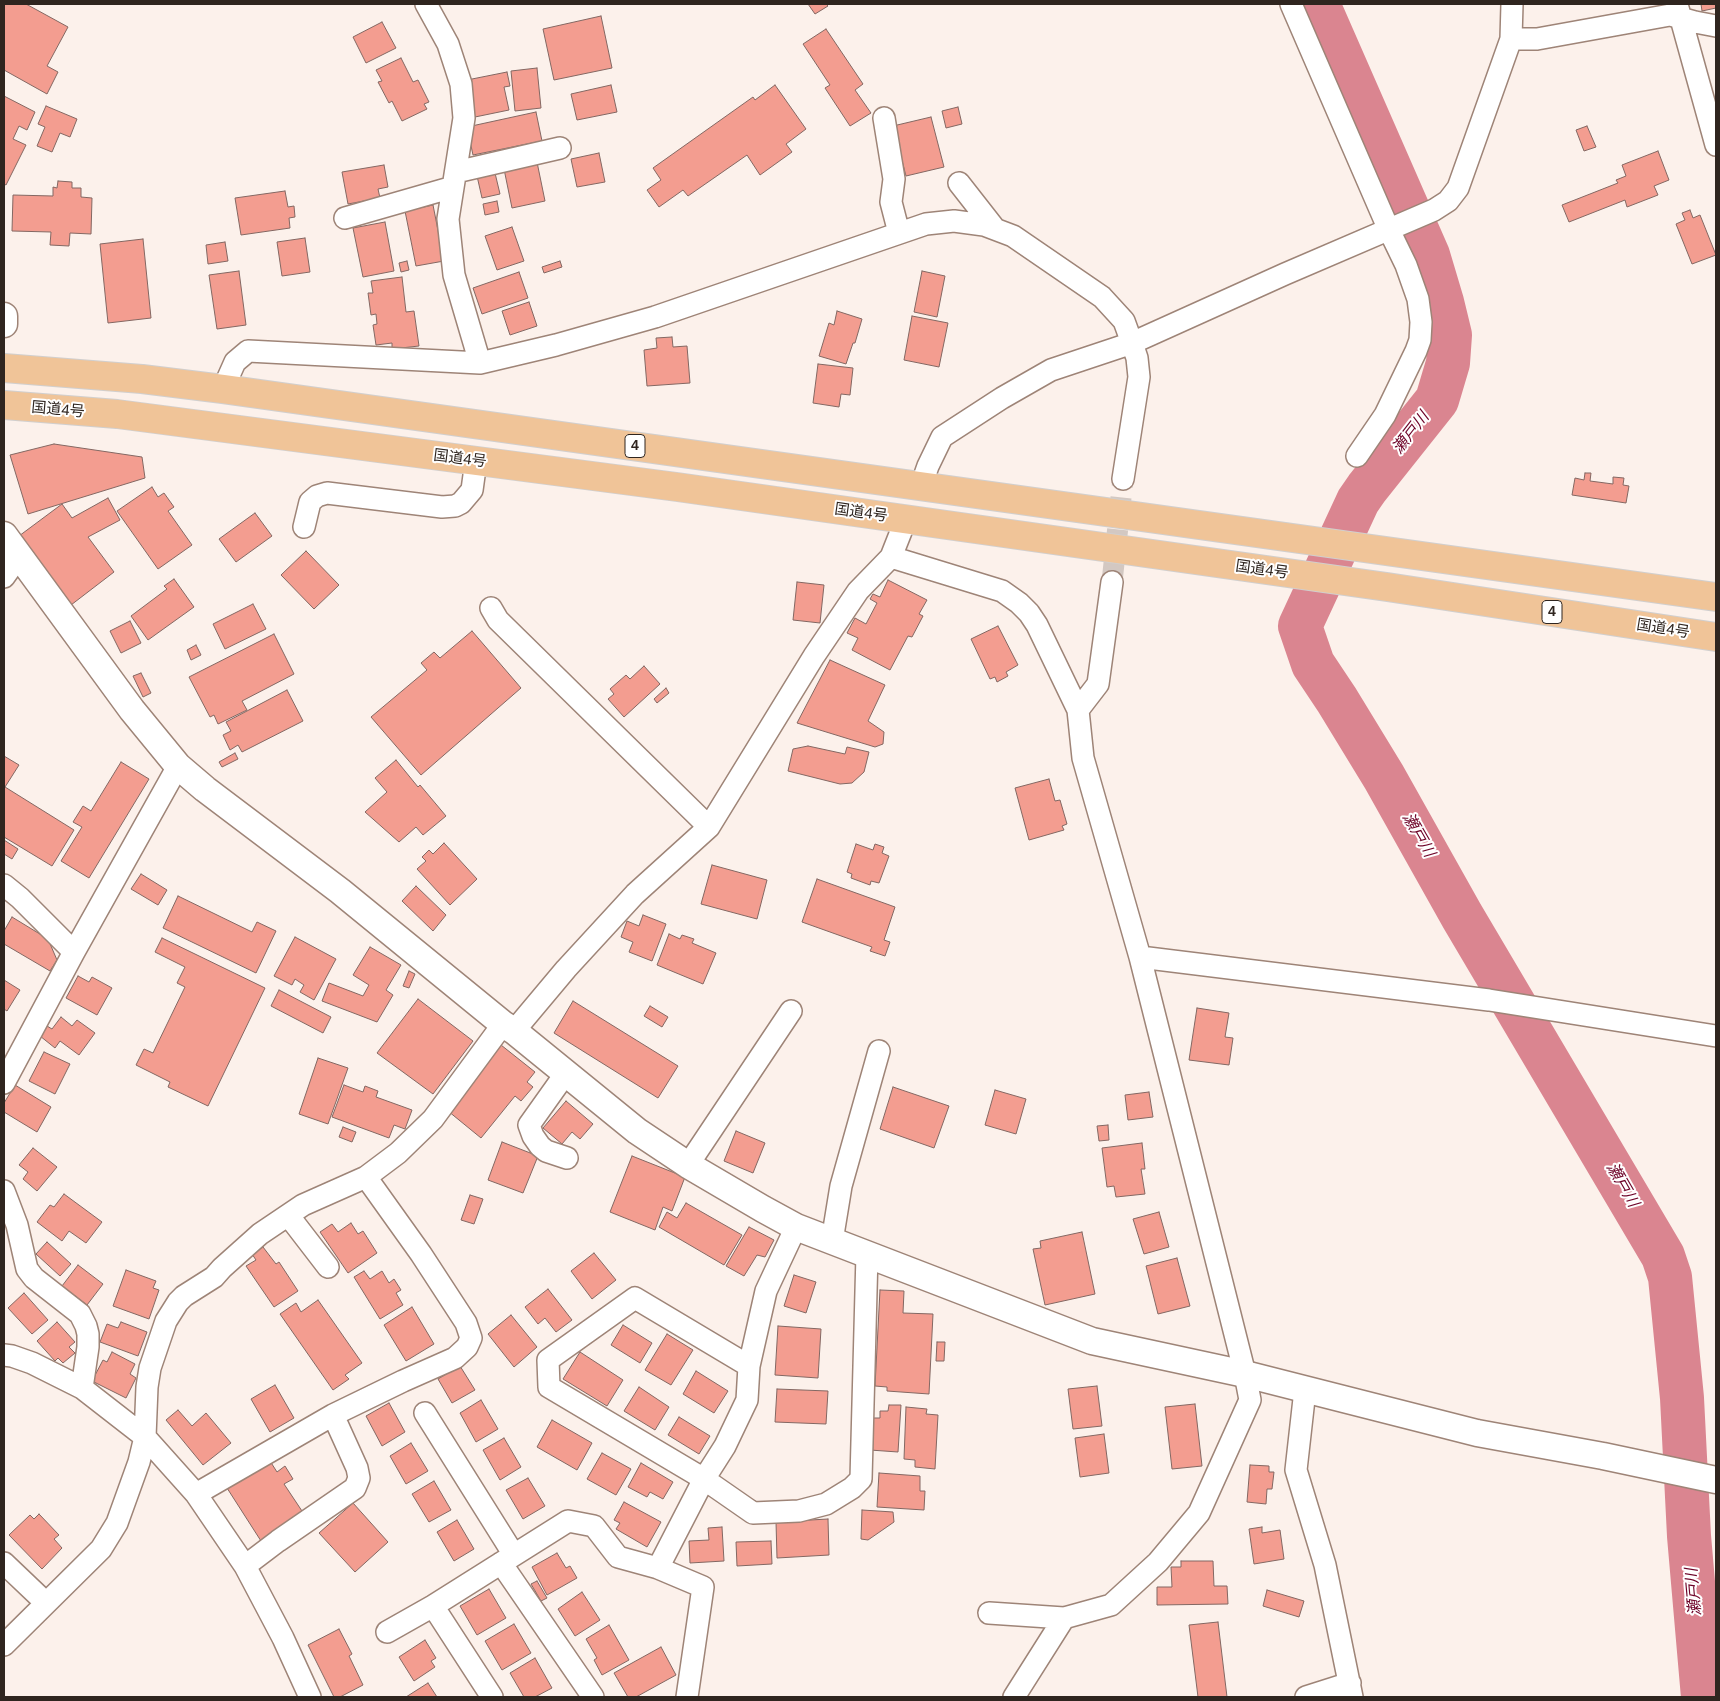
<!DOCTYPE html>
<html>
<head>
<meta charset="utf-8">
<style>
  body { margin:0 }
  #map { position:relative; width:1720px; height:1701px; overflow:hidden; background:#fcf1eb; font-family:Helvetica,sans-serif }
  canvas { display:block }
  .frame { position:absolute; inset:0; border:5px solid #2f251f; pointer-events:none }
</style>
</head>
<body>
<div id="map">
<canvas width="1720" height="1701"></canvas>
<div class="frame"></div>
</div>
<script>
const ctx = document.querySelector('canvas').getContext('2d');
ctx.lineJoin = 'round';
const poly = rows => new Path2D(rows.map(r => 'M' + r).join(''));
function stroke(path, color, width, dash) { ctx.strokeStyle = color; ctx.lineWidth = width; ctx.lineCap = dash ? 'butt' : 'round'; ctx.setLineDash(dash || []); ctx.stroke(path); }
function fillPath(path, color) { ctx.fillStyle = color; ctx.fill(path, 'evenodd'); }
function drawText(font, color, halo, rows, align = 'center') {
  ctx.font = font + ' Helvetica,"Noto Sans JP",sans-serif'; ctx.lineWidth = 4; ctx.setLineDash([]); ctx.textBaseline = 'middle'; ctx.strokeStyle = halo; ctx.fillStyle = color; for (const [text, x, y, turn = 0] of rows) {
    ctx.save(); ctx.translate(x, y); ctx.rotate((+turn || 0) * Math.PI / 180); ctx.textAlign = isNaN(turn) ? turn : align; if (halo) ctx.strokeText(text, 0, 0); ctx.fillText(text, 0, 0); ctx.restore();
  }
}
stroke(poly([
  [1318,4,1428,255,1442,302,1450,335,1448,363,1437,400,1367,488,1358,501,1300,626,1313,664,1337,700,1384,777,1462,916,1663,1256,1670,1277,1682,1398,1689,1536,1703,1697]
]), '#da8590', 44);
const building = poly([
  [4,4,26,4,68,27,47,66,58,72,47,94,4,70,4,4],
  [808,4,826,4,828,6,815,14,808,4],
  [1701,4,1716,4,1716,8,1702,11,1701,4],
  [601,16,612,68,554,80,543,29,601,16],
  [382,22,396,48,366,63,353,37,382,22],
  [826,29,863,84,855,90,871,113,850,126,825,88,830,85,803,44,826,29],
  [401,58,413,82,418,80,429,102,424,104,427,109,402,121,392,101,389,103,378,82,382,81,376,70,401,58],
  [537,68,541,108,515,111,511,71,537,68],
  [507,72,510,86,504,87,509,110,475,117,467,80,507,72],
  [611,85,617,112,577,120,571,94,611,85],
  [775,85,806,129,786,144,792,152,760,175,747,155,688,196,683,190,659,207,647,190,661,180,653,168,753,97,755,100,775,85],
  [4,96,35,112,27,130,19,126,13,139,26,145,6,185,4,184,4,96],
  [46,106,77,119,70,137,60,133,52,152,37,146,45,127,38,124,46,106],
  [958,107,962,124,946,128,942,111,958,107],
  [536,112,542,141,473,155,467,127,536,112],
  [931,117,944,167,906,176,893,126,931,117],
  [1587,126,1596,147,1584,151,1576,130,1587,126],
  [1658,151,1669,180,1654,186,1658,195,1627,207,1625,200,1569,222,1562,205,1618,183,1616,180,1626,176,1622,165,1658,151],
  [599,153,605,182,577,187,571,159,599,153],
  [537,162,545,201,512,208,504,169,537,162],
  [384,165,388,187,378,189,380,198,348,204,342,172,384,165],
  [495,173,500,194,482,198,477,176,495,173],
  [58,181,72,182,72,188,81,188,81,197,92,198,91,234,70,233,69,246,50,245,51,232,12,231,13,195,53,196,53,187,57,188,58,181],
  [285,191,288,207,294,206,295,217,289,218,290,228,241,235,235,198,285,191],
  [497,201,499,212,485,215,483,204,497,201],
  [433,205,444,261,416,266,405,211,433,205],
  [1690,210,1693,218,1700,215,1716,255,1692,264,1676,224,1685,220,1682,213,1690,210],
  [385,222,394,271,363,277,353,228,385,222],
  [512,227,524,261,497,270,485,236,512,227],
  [305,238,310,272,282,276,277,242,305,238],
  [143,239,151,318,108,323,100,244,143,239],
  [225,242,228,261,208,264,206,245,225,242],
  [407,261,409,270,401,272,399,263,407,261],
  [560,261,562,267,544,273,542,267,560,261],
  [239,271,246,325,217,329,209,275,239,271],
  [922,271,945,276,937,317,914,312,922,271],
  [519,272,528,298,482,314,473,288,519,272],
  [402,277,406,312,414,311,419,346,392,349,392,343,376,345,373,325,377,324,376,314,371,315,368,293,373,293,371,281,402,277],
  [529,302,537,326,510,335,502,311,529,302],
  [837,311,862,319,855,343,853,343,846,364,819,356,829,323,834,325,837,311],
  [912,316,948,323,939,367,904,360,912,316],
  [672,337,673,347,687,346,690,383,647,386,644,350,657,348,656,338,672,337],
  [818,364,853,368,850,395,841,394,839,407,813,403,818,364],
  [54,444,142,457,145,478,28,514,10,455,54,444],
  [1585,473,1591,473,1590,481,1613,484,1613,477,1624,478,1623,485,1629,486,1626,503,1572,495,1575,478,1584,480,1585,473],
  [152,487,158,497,164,493,174,507,168,511,192,545,158,569,117,511,152,487],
  [108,498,120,520,88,537,114,572,71,605,19,536,62,504,72,518,108,498],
  [255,513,272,536,236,562,219,539,255,513],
  [306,551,339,585,314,609,281,575,306,551],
  [174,579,194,607,148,640,131,616,167,589,164,586,174,579],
  [888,580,927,600,919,614,923,616,912,637,908,636,890,670,852,650,858,638,847,633,855,618,866,624,877,603,870,599,873,594,880,597,888,580],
  [797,582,824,585,820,623,793,620,797,582],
  [253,604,266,629,225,649,213,624,253,604],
  [130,621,141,643,121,653,110,631,130,621],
  [998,626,1018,665,1006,672,1008,676,997,682,995,677,990,679,971,639,998,626],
  [472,631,521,688,421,775,371,717,427,670,421,663,434,652,440,658,472,631],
  [274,634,294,674,242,701,247,710,218,724,214,715,210,717,189,677,274,634],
  [196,645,201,655,191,660,187,650,196,645],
  [830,660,885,685,868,721,884,732,883,744,875,747,797,723,830,660],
  [644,666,660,684,624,717,608,699,614,694,610,689,626,675,630,679,644,666],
  [141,673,151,693,143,697,133,676,141,673],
  [666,688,669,693,657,703,654,699,666,688],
  [287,690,303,721,242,752,238,745,230,750,223,735,231,731,226,722,287,690],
  [808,746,845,754,847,747,869,752,864,772,852,783,840,784,788,771,793,749,808,746],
  [235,753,238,759,222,767,219,762,235,753],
  [4,756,19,765,5,787,74,830,52,866,4,837,4,756],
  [396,760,418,787,420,785,446,816,423,835,416,827,399,842,365,812,387,792,375,778,396,760],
  [121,762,149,779,89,878,61,861,82,827,73,822,83,806,91,811,121,762],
  [1049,779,1055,801,1060,800,1067,824,1062,826,1064,830,1029,840,1015,788,1049,779],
  [4,840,18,849,12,859,4,854,4,840],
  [444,843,477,879,450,905,417,869,426,861,422,857,429,850,433,854,444,843],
  [856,844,873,850,875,844,884,847,882,853,889,856,879,883,871,881,870,885,851,878,852,874,847,872,856,844],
  [712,865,767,880,757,919,701,904,712,865],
  [141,874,167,890,158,905,131,889,141,874],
  [817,879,895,907,884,940,890,942,885,956,870,951,872,947,802,922,817,879],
  [416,886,446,915,433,931,402,901,416,886],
  [178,896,252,932,257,922,276,931,256,973,163,928,178,896],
  [643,915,666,924,652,961,629,952,633,942,621,937,627,921,639,926,643,915],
  [12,917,48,939,57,960,50,971,4,944,4,931,12,917],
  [669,934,680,939,682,935,694,939,692,943,716,953,703,984,657,965,669,934],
  [295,937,336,959,314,1000,300,992,304,985,295,979,292,985,274,976,295,937],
  [162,938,265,988,208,1106,168,1087,170,1082,136,1065,144,1049,153,1053,185,987,177,983,185,967,155,952,162,938],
  [370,947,401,965,386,990,393,995,377,1022,322,1001,329,983,363,996,369,985,353,975,370,947],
  [409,971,415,974,409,988,403,986,409,971],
  [78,976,89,982,92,977,112,988,97,1015,66,998,78,976],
  [4,980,20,990,7,1011,4,1009,4,980],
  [279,990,331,1017,323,1033,271,1006,279,990],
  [418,999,473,1041,433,1094,377,1053,418,999],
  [573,1001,678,1066,658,1098,554,1033,573,1001],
  [650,1006,668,1017,662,1027,644,1016,650,1006],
  [1197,1008,1229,1013,1225,1037,1233,1038,1229,1065,1189,1060,1197,1008],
  [61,1017,72,1026,77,1020,95,1033,79,1055,60,1041,55,1048,40,1036,47,1026,52,1029,61,1017],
  [501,1045,535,1072,527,1082,533,1087,521,1101,515,1096,481,1138,448,1111,501,1045],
  [44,1052,70,1064,55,1094,29,1081,44,1052],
  [318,1058,348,1068,328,1124,299,1114,318,1058],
  [15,1085,51,1107,37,1132,4,1112,4,1103,15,1085],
  [344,1085,363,1092,365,1086,378,1091,376,1097,412,1110,405,1129,394,1125,389,1138,332,1117,344,1085],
  [893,1087,949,1106,934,1148,880,1129,893,1087],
  [995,1090,1026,1099,1016,1134,985,1125,995,1090],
  [1149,1092,1153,1117,1128,1120,1125,1095,1149,1092],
  [566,1101,593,1124,580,1139,572,1132,562,1144,543,1128,566,1101],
  [1108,1125,1109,1140,1099,1141,1097,1126,1108,1125],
  [343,1127,356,1132,352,1142,339,1137,343,1127],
  [736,1131,765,1143,753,1173,724,1161,736,1131],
  [502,1142,538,1156,523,1193,488,1180,502,1142],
  [1142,1143,1145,1169,1141,1169,1145,1194,1116,1197,1114,1186,1107,1187,1102,1148,1142,1143],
  [33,1148,57,1167,37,1191,23,1179,28,1172,19,1165,33,1148],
  [632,1156,685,1177,672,1211,663,1207,655,1230,610,1212,632,1156],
  [64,1194,102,1222,86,1243,69,1231,62,1241,37,1222,50,1205,54,1207,64,1194],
  [470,1195,483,1199,474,1224,461,1220,470,1195],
  [686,1203,742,1235,724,1265,659,1227,667,1212,677,1218,686,1203],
  [1159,1212,1169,1247,1144,1254,1133,1219,1159,1212],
  [351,1223,358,1234,363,1231,377,1253,348,1273,320,1232,332,1224,338,1232,351,1223],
  [749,1227,774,1240,765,1257,757,1255,744,1276,726,1266,749,1227],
  [1082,1232,1095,1294,1045,1305,1033,1249,1041,1248,1040,1241,1082,1232],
  [47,1242,71,1264,60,1276,36,1254,47,1242],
  [263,1247,276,1264,279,1262,298,1291,274,1307,246,1266,256,1260,252,1254,263,1247],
  [594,1253,616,1280,592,1299,571,1271,594,1253],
  [1177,1258,1190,1306,1158,1314,1146,1266,1177,1258],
  [78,1265,103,1284,87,1305,62,1286,78,1265],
  [126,1270,156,1281,153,1288,159,1290,149,1319,113,1306,126,1270],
  [364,1271,370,1279,382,1271,389,1283,394,1279,401,1290,396,1293,403,1305,380,1319,354,1277,364,1271],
  [794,1275,816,1282,806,1313,784,1306,794,1275],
  [548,1289,572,1320,556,1332,545,1318,538,1324,525,1307,548,1289],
  [880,1290,904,1291,903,1313,933,1314,929,1394,887,1391,887,1387,875,1386,880,1290],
  [24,1293,48,1320,32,1334,8,1308,24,1293],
  [318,1300,362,1363,345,1375,349,1379,333,1390,280,1314,296,1303,301,1312,318,1300],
  [412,1307,434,1344,406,1361,384,1325,412,1307],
  [511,1315,537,1347,514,1367,488,1334,511,1315],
  [57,1322,75,1342,69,1347,75,1353,63,1363,58,1358,55,1361,37,1341,57,1322],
  [121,1322,147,1332,138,1356,100,1342,107,1324,118,1328,121,1322],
  [623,1325,652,1343,640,1363,611,1345,623,1325],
  [778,1326,821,1329,818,1378,775,1375,778,1326],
  [667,1334,693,1350,671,1385,645,1370,667,1334],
  [937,1342,945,1342,944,1361,936,1361,937,1342],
  [112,1352,135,1364,130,1374,136,1378,126,1398,92,1381,103,1360,107,1362,112,1352],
  [580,1352,623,1380,607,1406,563,1379,580,1352],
  [460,1366,475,1390,452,1403,438,1379,460,1366],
  [696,1371,728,1391,714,1413,683,1394,696,1371],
  [275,1385,294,1418,270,1432,251,1399,275,1385],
  [1097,1386,1102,1426,1073,1429,1068,1389,1097,1386],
  [639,1387,669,1407,655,1430,624,1411,639,1387],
  [777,1389,828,1391,826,1424,775,1422,777,1389],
  [481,1400,498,1429,476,1442,460,1413,481,1400],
  [389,1403,405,1432,382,1446,366,1416,389,1403],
  [1195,1404,1202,1466,1172,1469,1165,1407,1195,1404],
  [889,1405,901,1405,898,1452,870,1450,871,1418,880,1418,880,1411,888,1411,889,1405],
  [906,1407,927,1409,926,1414,938,1415,935,1469,915,1467,915,1460,904,1459,906,1407],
  [178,1410,192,1426,206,1413,231,1443,203,1465,166,1420,178,1410],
  [679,1417,710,1436,699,1454,668,1435,679,1417],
  [552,1420,592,1443,577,1470,537,1447,552,1420],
  [1104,1434,1109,1473,1080,1477,1075,1438,1104,1434],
  [504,1438,521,1467,500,1480,483,1450,504,1438],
  [411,1443,428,1471,406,1484,390,1456,411,1443],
  [602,1453,631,1469,616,1495,587,1479,602,1453],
  [270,1461,277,1472,285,1466,293,1479,284,1484,304,1514,261,1541,227,1488,270,1461],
  [641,1463,673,1482,663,1499,650,1492,647,1497,628,1487,641,1463],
  [1250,1465,1269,1466,1269,1472,1274,1472,1272,1489,1267,1489,1266,1504,1247,1502,1250,1465],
  [879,1473,920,1476,920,1491,925,1491,924,1510,877,1507,879,1473],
  [528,1478,545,1506,523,1519,506,1490,528,1478],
  [434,1481,451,1510,429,1522,412,1494,434,1481],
  [624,1502,661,1522,647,1547,616,1529,620,1523,614,1520,624,1502],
  [353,1503,388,1542,355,1572,319,1533,353,1503],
  [862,1510,893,1512,894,1522,868,1540,861,1539,862,1510],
  [39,1514,59,1535,54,1539,62,1548,42,1569,9,1535,30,1515,34,1519,39,1514],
  [828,1519,829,1555,777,1558,776,1522,828,1519],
  [457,1520,474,1549,454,1561,437,1532,457,1520],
  [722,1527,724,1561,690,1563,689,1541,709,1540,708,1528,722,1527],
  [1262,1527,1262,1533,1280,1530,1284,1559,1254,1564,1249,1529,1262,1527],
  [771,1541,772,1564,737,1566,736,1542,771,1541],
  [557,1553,566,1568,570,1566,577,1578,547,1595,532,1567,557,1553],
  [1181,1561,1213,1561,1214,1586,1227,1586,1228,1604,1157,1605,1157,1587,1172,1587,1171,1567,1181,1567,1181,1561],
  [537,1581,547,1598,541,1601,531,1584,537,1581],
  [489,1589,506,1618,477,1635,460,1606,489,1589],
  [1267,1590,1304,1601,1299,1617,1263,1606,1267,1590],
  [582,1592,600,1620,575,1636,558,1609,582,1592],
  [1218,1622,1227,1697,1198,1697,1189,1625,1218,1622],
  [514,1624,531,1653,502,1670,485,1641,514,1624],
  [609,1625,629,1660,602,1675,594,1660,597,1658,586,1639,609,1625],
  [339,1629,352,1654,349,1656,363,1685,340,1697,334,1697,308,1645,339,1629],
  [425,1640,436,1658,431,1661,435,1667,414,1681,399,1657,425,1640],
  [661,1647,676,1675,636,1697,628,1697,614,1673,661,1647],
  [535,1658,552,1688,535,1697,524,1697,510,1673,535,1658],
  [428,1683,437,1697,406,1697,428,1683]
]);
fillPath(building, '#f39d90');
stroke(building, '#836762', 1);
stroke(poly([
  [1112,582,1123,479]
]), '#d3c8c2', 21, [21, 11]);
const minor = poly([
  [1291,4,1389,230,1406,265,1418,299,1421,322,1420,340,1416,351,1385,415,1357,456],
  [1678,8,1716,145],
  [1511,39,1537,39,1670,15,1695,22,1716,26],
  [884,118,894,179,891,202,899,233],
  [456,172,560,148],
  [959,183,995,229],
  [345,218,453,187],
  [480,363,556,345,655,317,926,224,954,221,984,225,1013,236,1102,297,1124,321,1132,343,1051,370,1002,398,942,437,928,466,921,486],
  [223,389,235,362,248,351,480,363,454,275,448,219,464,118,461,84,448,44,426,4],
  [1123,479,1139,377,1137,358,1132,343,1285,274,1434,210,1448,201,1458,188,1511,39,1512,4],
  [304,527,310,502,317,496,327,493,442,507,455,506,461,503,472,490,476,461],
  [891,557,1002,591,1019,603,1029,613,1037,625,1078,710,1083,758,1140,957,1245,1374,1250,1400,1199,1513,1158,1562,1111,1605,1064,1618,1014,1697],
  [4,577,19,556],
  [491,608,498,620,709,827],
  [1078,710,1098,684,1112,582],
  [4,885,20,898,74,952],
  [1140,957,1489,1000,1716,1036],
  [514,1031,566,969,635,894,709,827,814,656,858,591,891,557,906,519],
  [566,1073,529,1125,533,1136,540,1146,546,1151,567,1158],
  [4,1083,74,952,178,766],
  [688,1165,791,1011],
  [4,1191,17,1225,27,1269,34,1278,80,1314,86,1326,88,1334,88,1347,82,1388,145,1437,196,1494,245,1566,283,1638,310,1697],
  [288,1215,328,1267],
  [832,1241,841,1186,879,1051],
  [4,1355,12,1356,32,1363,82,1388],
  [749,1366,635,1298,548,1360,549,1387,704,1479,753,1513,799,1511,826,1504,852,1488,861,1479,867,1254],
  [1305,1390,1296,1470,1325,1565,1352,1697],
  [425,1413,514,1555],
  [196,1494,333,1415,403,1381,455,1358,467,1347,471,1338,466,1323,421,1254,366,1177],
  [4,1563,46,1603],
  [501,1563,593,1697],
  [245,1566,278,1541,355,1488,359,1478,357,1468,333,1415],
  [658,1568,704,1479,725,1446,747,1400,749,1366,766,1291,796,1227],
  [433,1606,492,1697],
  [989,1613,1064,1618],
  [387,1632,433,1606,568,1521,594,1526,618,1557,658,1568,703,1587,687,1697],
  [4,1645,101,1549,117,1523,139,1462,145,1437,147,1387,150,1368,166,1321,178,1302,184,1296,214,1277,222,1268,260,1234,303,1205,366,1177,398,1153,433,1119,503,1024],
  [1306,1697,1350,1683]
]);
const tertiary = poly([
  [4,316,4,324],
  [4,535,132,710,178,766,205,789,340,891,503,1024,514,1031,637,1131,688,1165,763,1209,796,1227,1092,1341,1245,1374,1477,1433,1603,1456,1716,1480]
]);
const trunk = poly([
  [4,368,142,379,223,389,1716,597],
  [4,405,117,414,677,487,1387,587,1716,637]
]);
stroke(minor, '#9e8477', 24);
stroke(tertiary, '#9e8477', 29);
stroke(trunk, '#d1cfce', 30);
stroke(minor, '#fff', 21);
stroke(tertiary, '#fff', 26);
stroke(trunk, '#f0c498', 28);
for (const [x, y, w] of [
  [635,446,20],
  [1552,612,20]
]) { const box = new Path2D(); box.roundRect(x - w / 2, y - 11.5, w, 23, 4); ctx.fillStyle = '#fff'; ctx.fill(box); stroke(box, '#2f251f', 1); }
drawText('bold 14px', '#2f251f', null, [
  ["4",635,446],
  ["4",1552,612]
]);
drawText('15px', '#2f251f', '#fff', [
  ["国道4号",58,410,5],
  ["国道4号",460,459,7],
  ["国道4号",861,513,8],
  ["国道4号",1262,570,8],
  ["国道4号",1663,629,9]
]);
drawText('italic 16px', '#6c0126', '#fff', [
  ["瀬戸川",1411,433,-52],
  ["瀬戸川",1418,835,60],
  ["瀬戸川",1622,1185,60],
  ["瀬戸川",1694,1592,-95]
]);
</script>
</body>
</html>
